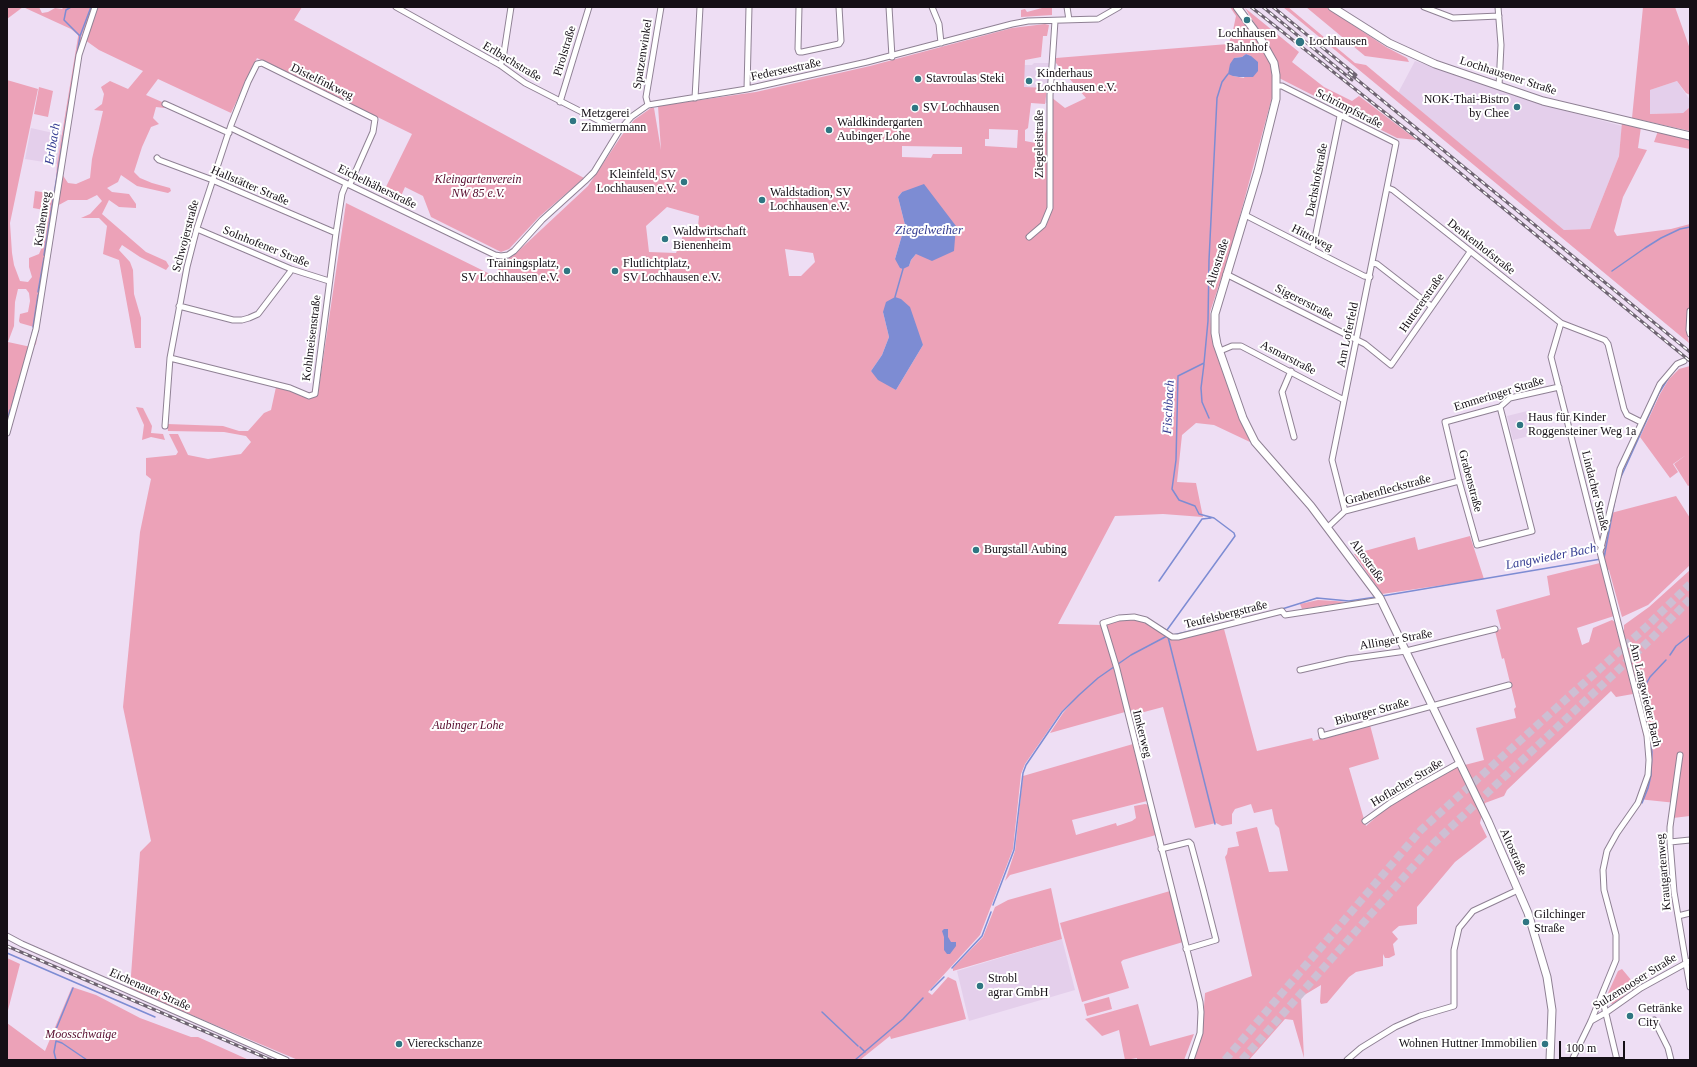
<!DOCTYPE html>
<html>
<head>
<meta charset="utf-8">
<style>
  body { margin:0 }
  #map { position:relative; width:1697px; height:1067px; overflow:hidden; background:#eedef4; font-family:Georgia,serif }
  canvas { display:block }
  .frame { position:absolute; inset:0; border:8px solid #150f16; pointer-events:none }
  .scale { position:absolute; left:1559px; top:1041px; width:66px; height:18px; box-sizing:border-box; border:2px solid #150f16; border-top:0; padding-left:5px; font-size:12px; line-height:14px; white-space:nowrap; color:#150f16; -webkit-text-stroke:3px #fff; paint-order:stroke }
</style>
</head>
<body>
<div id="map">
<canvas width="1697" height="1067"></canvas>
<div class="frame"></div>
<div class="scale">100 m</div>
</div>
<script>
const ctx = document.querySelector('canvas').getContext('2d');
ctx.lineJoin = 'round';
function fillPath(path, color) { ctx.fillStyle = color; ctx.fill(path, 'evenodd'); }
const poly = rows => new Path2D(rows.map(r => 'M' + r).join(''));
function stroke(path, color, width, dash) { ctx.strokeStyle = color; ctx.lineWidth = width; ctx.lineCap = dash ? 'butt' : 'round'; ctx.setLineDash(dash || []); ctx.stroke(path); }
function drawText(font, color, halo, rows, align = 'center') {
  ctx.font = font + ' Georgia,serif'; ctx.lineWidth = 4; ctx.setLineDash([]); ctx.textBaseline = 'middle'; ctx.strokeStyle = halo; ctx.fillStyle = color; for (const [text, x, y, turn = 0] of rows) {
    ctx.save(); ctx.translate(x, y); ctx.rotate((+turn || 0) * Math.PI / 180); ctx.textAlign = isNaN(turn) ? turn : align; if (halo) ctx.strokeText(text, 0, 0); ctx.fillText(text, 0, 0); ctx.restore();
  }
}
fillPath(poly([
  [1415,61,1537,103,1622,126,1619,156,1590,229,1564,230,1398,93],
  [1034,63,1050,63,1047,103,1014,102,1011,76,1024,65,1032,65],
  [1677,81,1690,100,1690,107,1683,113,1650,114,1650,90],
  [31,128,62,135,57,164,25,159],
  [1531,410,1537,434,1513,440,1507,416],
  [1062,939,1075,990,969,1021,957,971]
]), '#e4cfeb');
fillPath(poly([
  [7,7,39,7,42,13,48,12,55,8,62,9,64,7,93,7,81,37,85,40,97,7,302,7,294,20,584,178,539,217,509,249,501,252,431,217,423,196,405,187,398,203,382,195,412,134,257,58,231,113,158,79,146,95,162,102,165,108,156,107,153,118,159,124,151,127,142,147,134,172,140,178,152,183,170,188,171,191,168,193,137,186,121,175,118,182,107,188,112,192,129,194,136,204,136,208,119,207,109,200,102,214,146,252,166,261,169,266,166,270,140,257,122,245,119,250,130,262,133,270,134,294,141,318,141,348,135,348,119,260,103,254,107,226,99,218,81,218,90,214,102,201,97,195,87,200,68,200,57,206,36,344,33,348,7,440,7,80,38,89,10,223,12,253,14,265,20,281,28,282,32,277,29,267,29,258,39,254,42,247,39,241,41,239,44,210,33,208,35,191,55,194,57,164,78,37,78,35,71,29,23,7,7,19],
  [85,40,99,50,143,71,128,89,110,81,101,87,104,94,102,104,94,110,103,111,92,159,90,178,76,184,68,183,62,174,81,54],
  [18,289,26,289,29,293,30,301,28,312,20,314,19,321,20,323,34,327,31,347,8,342,14,326,15,302],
  [1052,7,1052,15,1021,17,1021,10,1025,9,1027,12,1042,8],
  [1230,7,1234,7,1255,36,1270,63,1274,90,1231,249,1210,312,1211,333,1250,442,1214,425,1196,423,1182,435,1177,482,1196,483,1203,517,1163,514,1115,516,1058,624,1102,625,1115,668,1125,712,1050,733,1063,713,1074,700,1061,712,1025,764,1021,774,1013,849,980,935,928,992,932,995,948,977,956,981,966,1019,891,1039,890,1036,860,1060,298,1060,130,989,140,852,151,841,123,707,140,532,151,479,146,475,146,458,176,455,178,452,169,434,178,434,188,455,208,459,241,454,251,442,246,436,224,432,168,431,167,424,223,426,239,431,248,431,264,413,271,410,276,387,318,394,346,203,494,276,503,262,513,256,588,186,622,135,634,120,651,108,654,108,661,150,658,106,756,92,870,66,1012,28,1045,24,1049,25,1047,36,1043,36,1041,57,1025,60,1024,87,1047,88,1045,104,1031,103,1028,128,1025,130,1025,141,1041,144,1048,126,1051,97,1065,108,1086,98,1056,63,1056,58,1228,44,1232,35,1236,16],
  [1246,54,1251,56,1244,78,1233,76,1234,58,1242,57],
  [989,129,1018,130,1017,148,985,146,985,139,989,139],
  [902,146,962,147,962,154,933,154,931,158,902,157],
  [902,192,916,254,911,260,909,266,895,259,905,225,898,197],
  [667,207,699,216,697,237,684,233,676,253,649,252,646,226],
  [785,249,813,253,815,262,801,276,789,276],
  [883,312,923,345,896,390,871,371,882,355,889,337],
  [1283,7,1288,7,1355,63,1366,65,1564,230,1590,229,1619,156,1622,122,1641,127,1638,148,1647,150,1623,197,1614,231,1617,236,1671,229,1690,224,1690,306,1688,317,1687,333,1689,343],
  [1306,7,1326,7,1386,47,1407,58,1409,62,1365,56],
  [1643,7,1675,7,1690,49,1690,95,1686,93,1677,81,1650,90,1650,114,1683,113,1690,107,1690,131,1632,118],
  [1245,8,1299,52,1292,62,1324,87,1352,101,1359,96,1417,140,1397,138,1279,78,1275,62,1266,42],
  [39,87,53,91,48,117,34,114],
  [1658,131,1690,139,1690,149,1654,142],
  [1690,366,1690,485,1688,486,1674,464,1686,455,1673,464,1678,472,1670,478,1640,437,1660,394,1669,379,1679,369],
  [136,407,143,408,152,426,151,433,163,434,165,440,151,437,142,440,144,425],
  [1676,496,1690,518,1690,565,1648,605,1622,617,1609,570,1606,569,1602,556,1611,513],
  [1470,536,1484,579,1382,594,1354,554,1415,537,1418,550],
  [1600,563,1614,616,1577,628,1582,645,1589,642,1593,628,1612,620,1615,622,1620,639,1624,629,1624,625,1649,607,1690,570,1690,816,1673,818,1676,803,1638,799,1644,780,1647,762,1646,745,1633,694,1616,697,1611,691,1507,790,1504,796,1485,803,1480,823,1487,837,1455,862,1417,907,1417,924,1399,926,1392,932,1398,939,1393,944,1395,955,1389,958,1385,958,1383,954,1383,966,1356,972,1349,977,1327,1003,1321,1004,1320,1002,1321,985,1301,997,1304,1058,1293,1020,1285,1019,1249,1060,1194,1060,1202,1034,1205,993,1252,976,1225,857,1227,854,1228,848,1239,846,1236,832,1257,827,1269,872,1288,871,1279,828,1275,824,1272,809,1254,813,1251,804,1235,809,1232,814,1232,824,1222,826,1216,823,1195,828,1163,707,1129,716,1106,625,1108,622,1127,618,1145,621,1173,638,1174,640,1224,629,1257,751,1312,738,1313,741,1370,725,1379,759,1349,768,1366,826,1390,805,1423,785,1457,767,1484,760,1476,728,1516,718,1514,709,1516,707,1504,658,1502,659,1495,631,1501,629,1496,610,1550,595,1547,576],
  [1318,600,1335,601,1347,602,1302,609,1300,604],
  [1133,744,1147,801,1072,820,1076,835,1116,823,1117,826,1132,821,1136,818,1134,806,1145,804,1149,805,1156,835,1010,875,1005,881,1015,851,1023,776],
  [1051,888,1062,939,953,971,953,968,983,937,995,907,1008,900],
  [1170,891,1183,942,1123,960,1121,962,1129,988,1082,1002,1060,923],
  [7,958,20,964,7,1014],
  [1622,969,1632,981,1638,985,1613,1004,1609,1003,1608,993,1618,971],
  [72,987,96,995,140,1018,191,1037,198,1037,249,1060,7,1060,7,1023,45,1051],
  [1109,997,1112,1009,1087,1016,1084,1004],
  [1138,1004,1150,1046,1194,1034,1184,1060,1137,1060,1137,1058,1125,1060,1119,1030,1102,1036,1085,1019]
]), '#eca2b8');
fillPath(poly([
  [1246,54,1251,56,1258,62,1258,71,1253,77,1239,77,1233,76,1228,74,1230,64,1234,58,1242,57],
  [924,184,956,226,954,251,932,261,916,254,911,260,909,266,903,269,900,268,895,259,905,225,898,197,902,192],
  [895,297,901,299,910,307,923,345,896,390,878,380,871,371,882,355,889,337,883,312,886,302],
  [944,929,948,929,948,937,951,942,956,942,956,946,950,954,947,954,944,950,944,937,942,931]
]), '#7d8cd3');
stroke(poly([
  [80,36,91,7],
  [44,255,80,36,64,20,66,10,71,7],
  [1612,271,1645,248,1661,238,1680,229,1690,227],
  [38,292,44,258],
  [895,297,903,269],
  [33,327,38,295],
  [32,335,33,330],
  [1204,364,1201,388,1202,402,1209,418],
  [1673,372,1677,368],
  [12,406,17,387],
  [7,421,10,410],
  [1620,479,1659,393,1669,377],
  [1604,558,1615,499],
  [1159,581,1202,519,1211,518],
  [1382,596,1601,559],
  [1282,609,1317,598,1349,601,1376,597],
  [1156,624,1166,630],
  [1167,630,1235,536,1234,533,1214,518,1199,514,1195,506,1179,500,1172,489,1176,460,1178,376,1204,363,1208,321,1209,260,1217,98,1222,82,1228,74],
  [1173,635,1225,623],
  [1168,637,1215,824],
  [1670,655,1676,646,1690,635],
  [1642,803,1648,788,1651,775,1652,752,1645,717,1648,712,1645,686,1650,677,1666,660],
  [993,905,1014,850,1023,773,1026,765,1062,712,1079,695,1098,678,1131,655,1167,636],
  [7,953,155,1017],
  [952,968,982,936,991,912],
  [931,990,944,977],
  [822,1012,858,1046],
  [52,1039,73,988],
  [860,1047,865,1052],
  [56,1060,54,1052,56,1041,62,1043,87,1060],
  [855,1060,903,1019,923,998]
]), '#7d8cd3', 1.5);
stroke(poly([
  [1684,361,1690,355]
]), '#cdbfd3', 5, [5, 2.5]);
stroke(poly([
  [1225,1060,1421,830,1645,628,1690,584],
  [1242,1060,1434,843,1651,639,1690,599]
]), '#cdbfd3', 8, [8, 4]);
const minor = poly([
  [396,7,500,65,525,83,619,131],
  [799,7,798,49,799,52,802,52,839,44,841,41,839,7],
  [889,7,892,57],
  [932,7,939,24,941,43],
  [1067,7,1069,20],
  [1424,7,1453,18,1499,16],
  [1498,7,1501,45,1499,86],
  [500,65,503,59,511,7],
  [1276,86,1282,86,1396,143,1332,460,1345,511],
  [747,89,749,7],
  [695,98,700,7],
  [560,102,589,7],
  [165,104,229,133],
  [648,105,646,97,661,7],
  [231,128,495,255,501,256,508,255,514,251,542,220,585,181,594,172,619,131,631,117,648,105,747,89,867,62,1012,24,1028,21,1098,19,1119,7],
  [157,158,159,160,210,179,336,233],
  [1388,188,1393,190,1561,323,1605,340,1608,344,1624,409,1627,415,1641,422],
  [1245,215,1364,276,1370,277],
  [197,229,291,269,329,281],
  [1029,237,1043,225,1050,208,1050,95,1055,21],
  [1312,249,1314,243,1340,116],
  [1373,263,1377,264,1431,306],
  [1226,274,1365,344,1391,365,1470,252],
  [179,306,233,320,242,320,249,318,258,314,290,272,291,269],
  [1690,311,1689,330,1690,334],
  [1561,323,1551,357,1598,543,1602,547],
  [1220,351,1232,346,1241,346,1344,400],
  [170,358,290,388,309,396,315,394,336,233,342,194,346,184],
  [1291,371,1282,392,1294,437],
  [1500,407,1532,531,1477,545,1459,481,1445,422,1500,407,1510,398,1559,387],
  [165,426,170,358,187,267,197,228,231,125,248,82,257,64,262,63,375,119,373,132,350,184],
  [7,433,36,329,79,55,95,7],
  [1328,527,1345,511,1459,481],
  [1300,670,1348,659,1406,651,1495,629],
  [1321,731,1322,736,1509,685],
  [1680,755,1670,827,1670,842,1674,892,1690,987],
  [1365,821,1390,803,1418,786,1459,763],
  [1670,842,1690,840],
  [1161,849,1189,842,1191,844,1203,889,1216,940,1186,949],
  [1678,916,1690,913],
  [7,936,22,944,286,1060],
  [1602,997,1617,1060],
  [1654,1020,1668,1048,1671,1060],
  [1591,1021,1607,1012,1641,988,1690,961],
  [1191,1060,1200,1033,1201,1012,1200,1002,1117,669,1103,623,1119,618,1134,617,1146,620,1172,637,1178,637,1282,611,1285,615,1381,600],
  [1347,1060,1361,1048,1395,1027,1420,1016,1454,1006,1454,950,1459,928,1473,911,1518,890],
  [1572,1060,1591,1021,1616,960,1616,935,1604,890,1603,870,1607,851,1617,833,1638,803,1648,775,1649,760,1647,736,1600,552,1620,469,1660,384,1677,364,1684,361]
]);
const major = poly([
  [1237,7,1260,38,1274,63,1276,75,1276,99,1258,171,1215,314,1215,333,1217,344,1243,418,1255,442,1311,506,1380,598,1488,821,1528,913,1547,977,1552,1010,1550,1060],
  [1332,7,1389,43,1435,64,1543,101,1690,136]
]);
stroke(minor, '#8f8194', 7);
stroke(major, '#8f8194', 9);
stroke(minor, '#fff', 5);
stroke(major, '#fff', 7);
const rail = poly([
  [1251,7,1426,145,1690,361],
  [1263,7,1352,80],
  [1273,7,1356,75],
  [1349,73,1690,352],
  [7,946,271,1060]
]);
stroke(rail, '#6e6471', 3);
stroke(rail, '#fff', 1.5, [4.5]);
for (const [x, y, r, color] of [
  [1247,20,4,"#2f7682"],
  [1300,42,5,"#2f7682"],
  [918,79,4,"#2f7682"],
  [1029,81,4,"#2f7682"],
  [1517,107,4,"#2f7682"],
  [915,108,4,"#2f7682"],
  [573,121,4,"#2f7682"],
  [829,130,4,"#2f7682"],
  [684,182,4,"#2f7682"],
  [762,200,4,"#2f7682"],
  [665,239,4,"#2f7682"],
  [567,271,4,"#2f7682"],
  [615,271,4,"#2f7682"],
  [1520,425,4,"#2f7682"],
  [976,550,4,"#2f7682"],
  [1526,922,4,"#2f7682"],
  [980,986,4,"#2f7682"],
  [1630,1016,4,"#2f7682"],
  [399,1044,4,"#2f7682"],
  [1545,1044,4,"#2f7682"]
]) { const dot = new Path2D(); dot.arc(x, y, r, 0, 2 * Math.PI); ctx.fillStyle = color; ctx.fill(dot); stroke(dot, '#fff', 1.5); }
drawText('12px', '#150f16', '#fff', [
  ["Lochhausen",1247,34,"center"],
  ["Bahnhof",1247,48,"center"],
  ["Lochhausen",1309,42],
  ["Kinderhaus",1037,74],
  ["Lochhausen e.V.",1037,88],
  ["Stavroulas Steki",926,79],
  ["NOK-Thai-Bistro",1509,100,"right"],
  ["by Chee",1509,114,"right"],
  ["SV Lochhausen",923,108],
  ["Metzgerei",581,114],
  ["Zimmermann",581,128],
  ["Waldkindergarten",837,123],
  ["Aubinger Lohe",837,137],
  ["Kleinfeld, SV",676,175,"right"],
  ["Lochhausen e.V.",676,189,"right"],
  ["Waldstadion, SV",770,193],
  ["Lochhausen e.V.",770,207],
  ["Waldwirtschaft",673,232],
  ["Bienenheim",673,246],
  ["Trainingsplatz,",559,264,"right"],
  ["SV Lochhausen e.V.",559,278,"right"],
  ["Flutlichtplatz,",623,264],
  ["SV Lochhausen e.V.",623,278],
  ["Haus für Kinder",1528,418],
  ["Roggensteiner Weg 1a",1528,432],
  ["Burgstall Aubing",984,550],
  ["Gilchinger",1534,915],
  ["Straße",1534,929],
  ["Strobl",988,979],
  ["agrar GmbH",988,993],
  ["Getränke",1638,1009],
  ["City",1638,1023],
  ["Viereckschanze",407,1044],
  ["Wohnen Huttner Immobilien",1537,1044,"right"]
], 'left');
drawText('12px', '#150f16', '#fff', [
  ["Pirolstraße",565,51,-73],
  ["Spatzenwinkel",643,54,-81],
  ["Erlbachstraße",512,62,31],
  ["Federseestraße",786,70,-12],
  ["Lochhausener Straße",1508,76,18],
  ["Distelfinkweg",322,82,26],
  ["Schrimpfstraße",1349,109,27],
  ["Ziegeleistraße",1040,144,-90],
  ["Dachshofstraße",1317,180,-79],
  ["Hallstätter Straße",250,186,23],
  ["Eichelhäherstraße",377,187,26],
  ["Krähenweg",43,219,-81],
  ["Schwojerstraße",186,236,-75],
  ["Hittoweg",1312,238,27],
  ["Solnhofener Straße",266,247,22],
  ["Denkenhofstraße",1481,247,38],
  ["Altostraße",1218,263,-72],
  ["Sigererstraße",1304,302,27],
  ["Huttererstraße",1422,303,-55],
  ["Am Loferfeld",1348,335,-78],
  ["Kohlmeisenstraße",312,338,-83],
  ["Asmarstraße",1288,358,27],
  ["Emmeringer Straße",1499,394,-17],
  ["Grabenstraße",1470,481,75],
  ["Grabenfleckstraße",1388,490,-15],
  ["Lindacher Straße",1595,491,76],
  ["Altostraße",1367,561,54],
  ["Teufelsbergstraße",1226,615,-14],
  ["Allinger Straße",1396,640,-10],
  ["Am Langwieder Bach",1645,695,77],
  ["Biburger Straße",1372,712,-15],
  ["Imkerweg",1142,734,76],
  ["Hoflacher Straße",1407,783,-31],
  ["Altostraße",1513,852,66],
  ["Krautgartenweg",1664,872,-95],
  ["Sulzemooser Straße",1635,982,-32],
  ["Eichenauer Straße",150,990,24]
]);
drawText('italic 12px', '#570c2d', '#fff', [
  ["Kleingartenverein",478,180],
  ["NW 85 e.V.",478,194],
  ["Aubinger Lohe",468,726],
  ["Moosschwaige",81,1035]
]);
drawText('italic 13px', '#363e93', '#fff', [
  ["Erlbach",53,144,-81],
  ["Ziegelweiher",929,231],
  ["Fischbach",1169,407,-87],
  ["Langwieder Bach",1551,557,-11]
]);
</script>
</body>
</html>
